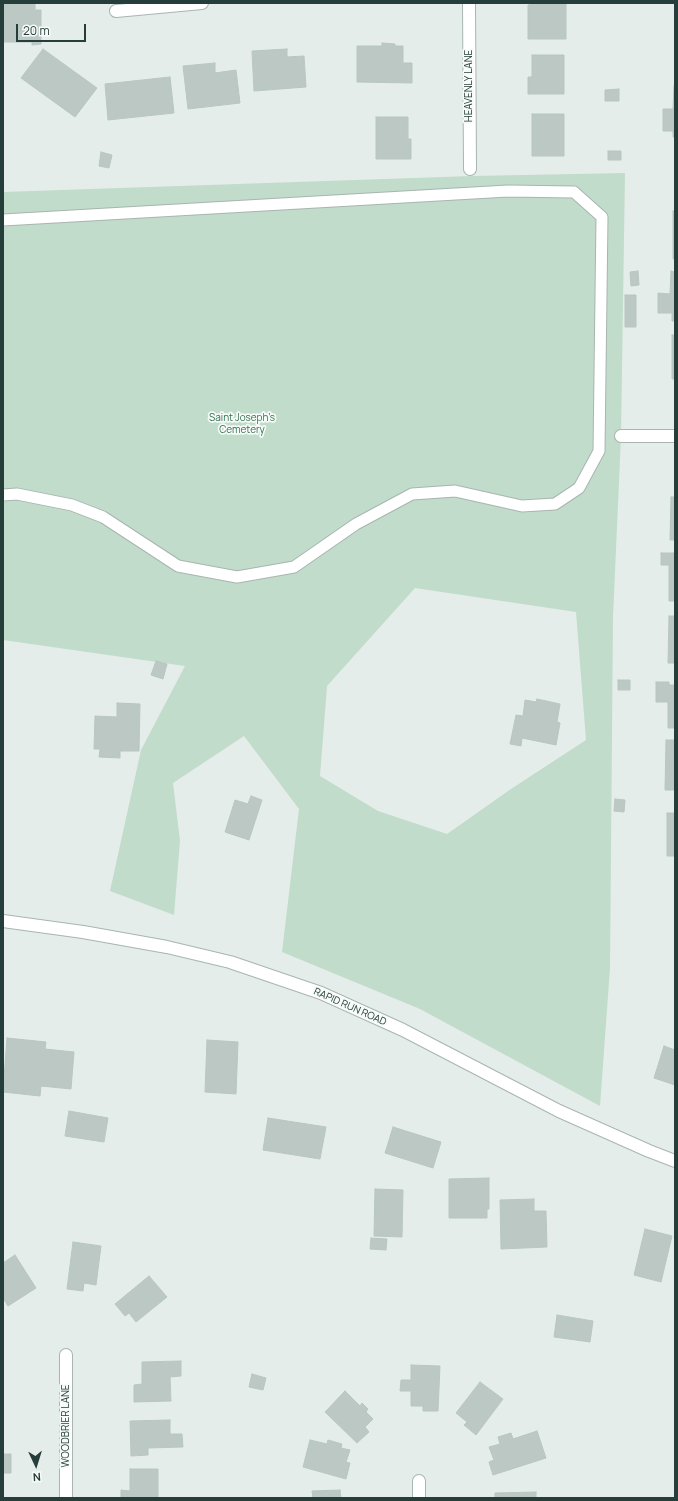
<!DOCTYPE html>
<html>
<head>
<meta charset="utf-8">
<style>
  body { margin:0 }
  #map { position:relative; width:678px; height:1501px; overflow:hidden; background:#e5edea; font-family:Manrope,sans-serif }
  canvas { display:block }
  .frame { position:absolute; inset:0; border:4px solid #263e39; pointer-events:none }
  .north { position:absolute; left:16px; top:1445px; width:40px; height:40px; -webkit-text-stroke:3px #f6faf8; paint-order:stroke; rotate:176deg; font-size:11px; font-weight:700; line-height:16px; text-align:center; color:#263e39 }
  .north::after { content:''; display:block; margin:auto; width:14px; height:18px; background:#263e39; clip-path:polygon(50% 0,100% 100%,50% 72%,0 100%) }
  .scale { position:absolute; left:16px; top:24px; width:70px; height:18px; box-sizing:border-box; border:2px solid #263e39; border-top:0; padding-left:5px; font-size:12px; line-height:14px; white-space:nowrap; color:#263e39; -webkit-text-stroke:3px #f6faf8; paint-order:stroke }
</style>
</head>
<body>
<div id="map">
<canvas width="678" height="1501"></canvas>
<div class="frame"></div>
<div class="north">N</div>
<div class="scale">20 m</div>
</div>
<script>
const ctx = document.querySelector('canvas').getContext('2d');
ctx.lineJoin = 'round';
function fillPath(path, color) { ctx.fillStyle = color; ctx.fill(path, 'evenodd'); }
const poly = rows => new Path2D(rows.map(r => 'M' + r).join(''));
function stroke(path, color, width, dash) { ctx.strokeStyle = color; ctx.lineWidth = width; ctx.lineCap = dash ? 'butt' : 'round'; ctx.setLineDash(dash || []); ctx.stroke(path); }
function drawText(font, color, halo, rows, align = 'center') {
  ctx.font = font + ' Manrope,sans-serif'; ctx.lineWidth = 3.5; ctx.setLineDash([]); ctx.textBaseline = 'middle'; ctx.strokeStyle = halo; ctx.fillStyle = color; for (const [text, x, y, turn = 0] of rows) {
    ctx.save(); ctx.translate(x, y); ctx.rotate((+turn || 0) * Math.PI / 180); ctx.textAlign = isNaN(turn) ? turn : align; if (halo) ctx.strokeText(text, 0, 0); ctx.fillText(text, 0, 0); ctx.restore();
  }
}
fillPath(poly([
  [625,173,621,436,613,617,610,968,600,1106,420,1009,282,952,299,809,244,736,173,783,180,841,174,915,110,891,141,750,185,666,3,640,3,192,472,176],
  [415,588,576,612,586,740,511,789,447,834,378,811,320,776,327,686]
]), '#c1dcca');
const building = poly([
  [3,3,35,3,35,10,41,10,41,44,32,45,32,42,3,42,3,3],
  [536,3,566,3,566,39,528,39,528,5,536,4,536,3],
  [382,43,395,44,395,46,403,46,403,63,412,63,412,83,357,82,357,46,382,46,382,43],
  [43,49,97,88,75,117,21,78,43,49],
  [287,49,287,57,304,56,306,87,254,91,252,51,287,49],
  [532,55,564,55,564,94,528,94,528,77,532,77,532,55],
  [215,63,215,73,236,70,240,103,188,109,183,66,215,63],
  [170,77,174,113,108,120,105,84,170,77],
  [674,86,675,86,675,137,673,137,673,131,663,131,663,109,673,109,674,86],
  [619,89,619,101,605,101,605,90,619,89],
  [532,114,564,114,564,156,532,156,532,114],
  [376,117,408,117,408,139,411,139,411,159,376,159,376,117],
  [608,151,621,151,621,160,608,160,608,151],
  [101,152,112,155,109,168,99,166,101,152],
  [673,211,675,211,675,259,673,259,673,211],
  [638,271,639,285,631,286,630,272,638,271],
  [671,271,675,272,675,321,672,321,672,313,658,313,658,293,670,294,671,271],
  [625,295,636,295,636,327,625,327,625,295],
  [672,335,675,335,675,379,672,379,672,335],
  [671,497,675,497,675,540,670,540,671,497],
  [661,553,675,553,675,601,669,601,669,565,661,565,661,553],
  [669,616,675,616,675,663,668,663,669,616],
  [156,661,167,664,163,679,151,675,156,661],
  [618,680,630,680,630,690,618,690,618,680],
  [656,682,669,682,669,685,675,685,675,728,668,728,668,702,656,702,656,682],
  [537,699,560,704,557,722,560,723,556,745,522,738,521,746,510,744,516,715,523,716,525,700,536,702,537,699],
  [117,703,140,704,139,751,120,751,120,758,99,757,100,749,94,749,95,716,117,717,117,703],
  [666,740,675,740,675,790,665,790,666,740],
  [251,796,262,800,249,840,225,832,235,800,248,804,251,796],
  [615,799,625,800,624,812,614,811,615,799],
  [667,813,675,813,675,856,667,856,667,813],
  [7,1038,46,1042,45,1049,74,1052,71,1089,41,1086,40,1096,3,1092,7,1038],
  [207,1040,238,1042,236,1094,205,1092,207,1040],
  [664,1046,675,1050,675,1085,654,1078,664,1046],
  [69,1111,108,1118,104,1142,65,1136,69,1111],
  [268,1118,326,1127,320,1159,263,1150,268,1118],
  [393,1127,441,1142,433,1168,385,1153,393,1127],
  [489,1178,489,1209,487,1209,487,1218,449,1218,449,1179,489,1178],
  [375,1189,403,1190,402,1237,374,1236,375,1189],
  [534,1199,534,1211,546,1211,547,1247,501,1249,500,1200,534,1199],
  [645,1229,672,1236,661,1282,634,1275,645,1229],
  [371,1238,387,1239,386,1250,370,1249,371,1238],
  [73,1242,101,1246,96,1285,84,1283,83,1291,67,1289,73,1242],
  [15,1255,36,1288,8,1306,3,1298,3,1263,15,1255],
  [149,1276,167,1297,136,1322,129,1313,125,1316,115,1304,149,1276],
  [557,1315,593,1321,590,1342,554,1337,557,1315],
  [181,1361,181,1376,170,1377,171,1401,134,1402,134,1385,142,1384,142,1362,181,1361],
  [411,1365,440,1366,438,1411,423,1411,423,1406,411,1406,411,1391,400,1391,401,1380,411,1380,411,1365],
  [252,1374,266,1378,263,1390,249,1387,252,1374],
  [480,1382,503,1399,476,1435,464,1425,467,1422,456,1413,480,1382],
  [345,1391,360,1406,362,1403,368,1409,366,1412,373,1419,365,1427,369,1432,357,1443,325,1412,345,1391],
  [170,1420,170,1434,182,1434,183,1447,148,1448,148,1455,131,1456,130,1421,170,1420],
  [537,1431,546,1458,493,1475,489,1462,494,1460,489,1447,500,1444,498,1437,511,1433,513,1439,537,1431],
  [3,1434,3,1454,11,1454,11,1473,3,1473,3,1434],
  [310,1440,327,1444,328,1440,342,1444,341,1448,350,1450,346,1462,350,1463,346,1479,303,1467,310,1440],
  [130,1469,158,1469,158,1498,121,1498,121,1490,130,1491,130,1469],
  [340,1490,341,1498,313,1498,312,1491,340,1490],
  [536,1492,536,1498,495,1498,495,1493,536,1492]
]);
fillPath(building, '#bbc8c4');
stroke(building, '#b8c6c2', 1);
const service = poly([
  [3,220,508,191,574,192,602,217,599,451,579,488,555,504,522,506,455,491,412,494,356,524,294,567,237,577,178,566,103,517,72,505,17,494,3,495]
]);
const minor = poly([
  [469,3,470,169],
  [116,11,202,3],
  [621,436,675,436],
  [66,1498,66,1355],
  [419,1498,419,1481]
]);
const tertiary = poly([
  [3,921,83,932,167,947,230,962,321,993,403,1030,559,1111,649,1151,675,1161]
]);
stroke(service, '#a8b5b1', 13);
stroke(minor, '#a8b5b1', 14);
stroke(tertiary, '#a8b5b1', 14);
stroke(service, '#fff', 11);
stroke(minor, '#fff', 12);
stroke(tertiary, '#fff', 12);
drawText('10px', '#263e39', '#f6faf8', [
  ["HEAVENLY LANE",469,86,-90],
  ["RAPID RUN ROAD",350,1007,24],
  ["WOODBRIER LANE",66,1426,-90]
]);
drawText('10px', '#347150', '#f6faf8', [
  ["Saint Joseph’s",242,418],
  ["Cemetery",242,430]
]);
</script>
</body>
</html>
